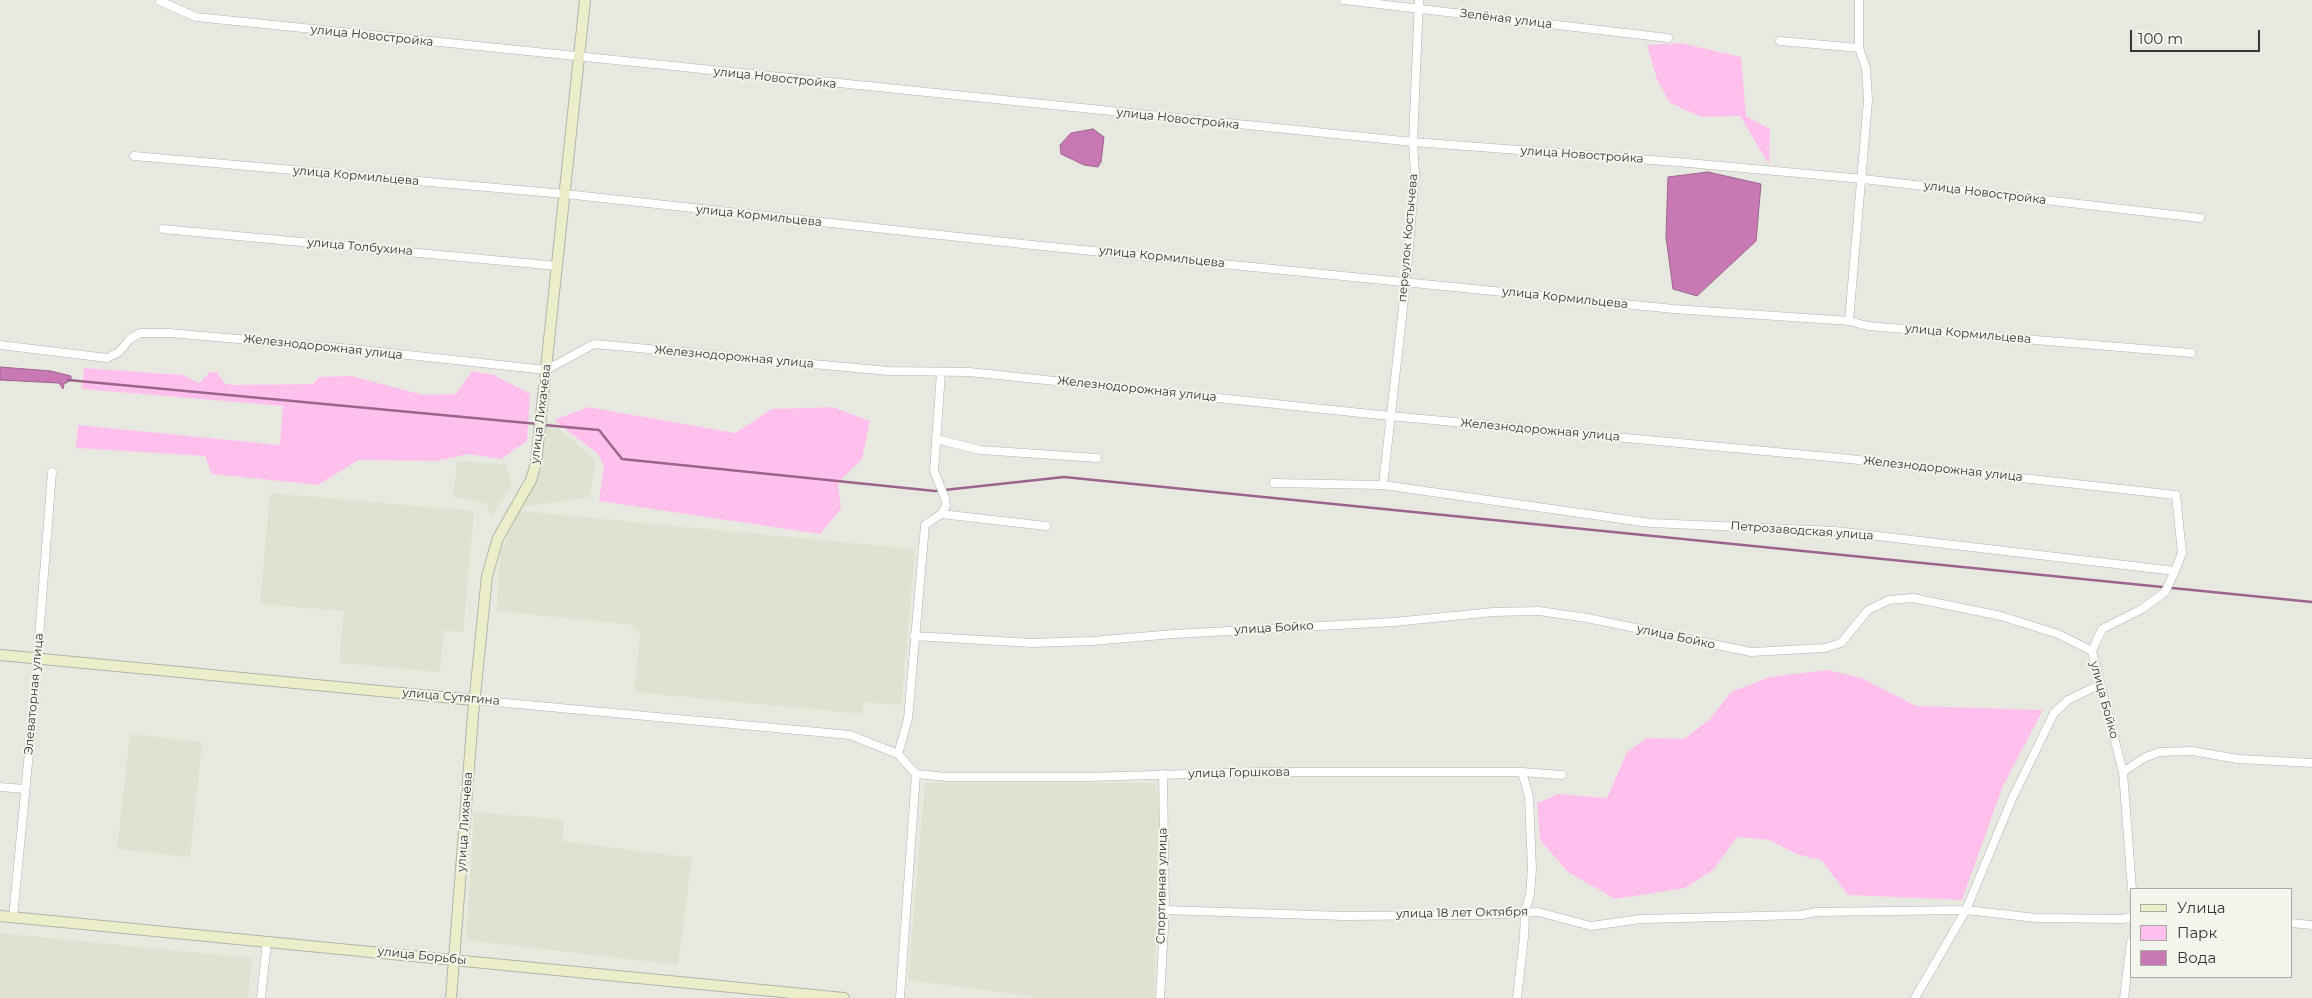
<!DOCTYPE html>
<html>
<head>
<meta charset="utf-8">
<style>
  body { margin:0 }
  #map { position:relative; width:2312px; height:998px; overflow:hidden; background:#e7e9e0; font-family:Montserrat,sans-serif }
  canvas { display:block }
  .legend { position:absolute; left:2130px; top:888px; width:162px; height:90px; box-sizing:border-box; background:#f4f6ed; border:1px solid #a8a9a2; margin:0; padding:6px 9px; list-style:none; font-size:15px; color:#353532 }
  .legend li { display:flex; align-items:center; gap:10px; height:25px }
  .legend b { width:25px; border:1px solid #a8a9a2 }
  .scale { position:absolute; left:2130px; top:30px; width:130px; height:22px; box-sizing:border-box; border:2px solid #353532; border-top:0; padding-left:6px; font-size:15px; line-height:18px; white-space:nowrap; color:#353532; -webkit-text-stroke:4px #f4f6ed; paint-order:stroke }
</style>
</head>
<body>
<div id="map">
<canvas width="2312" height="998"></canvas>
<ul class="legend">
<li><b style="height:6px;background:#ebeec8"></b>Улица</li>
<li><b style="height:14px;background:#ffc0ed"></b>Парк</li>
<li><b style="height:14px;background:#c878b3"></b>Вода</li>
</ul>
<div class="scale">100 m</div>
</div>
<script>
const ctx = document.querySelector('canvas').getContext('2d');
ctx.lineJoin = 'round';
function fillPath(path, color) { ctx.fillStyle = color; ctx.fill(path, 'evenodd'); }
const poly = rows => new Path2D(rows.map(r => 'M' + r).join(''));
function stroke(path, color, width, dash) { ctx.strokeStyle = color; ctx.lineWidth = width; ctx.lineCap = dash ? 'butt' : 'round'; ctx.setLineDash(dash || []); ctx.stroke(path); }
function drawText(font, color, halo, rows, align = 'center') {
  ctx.font = font + ' Montserrat,sans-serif'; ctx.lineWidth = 4; ctx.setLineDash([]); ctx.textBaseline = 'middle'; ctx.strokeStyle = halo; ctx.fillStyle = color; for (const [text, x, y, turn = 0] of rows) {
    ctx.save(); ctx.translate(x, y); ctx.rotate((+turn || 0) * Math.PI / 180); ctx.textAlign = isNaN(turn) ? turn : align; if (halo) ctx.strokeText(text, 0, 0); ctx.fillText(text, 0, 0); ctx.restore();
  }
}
fillPath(poly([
  [545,417,596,460,589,497,522,507,537,473],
  [457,461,505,464,512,483,492,516,485,503,453,497],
  [270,493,474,511,463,632,444,630,440,672,339,663,344,611,260,604],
  [519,511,915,549,901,705,864,702,862,714,634,692,640,635,633,625,497,611,500,553],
  [130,734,202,742,190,857,117,849],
  [925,783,1155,783,1160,803,1154,998,1045,998,908,980],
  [474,812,564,820,562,841,692,858,678,965,466,940],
  [0,933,252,958,248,998,0,998]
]), '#dfe2d1');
fillPath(poly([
  [1681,43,1741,57,1746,116,1770,129,1769,165,1740,116,1701,117,1670,103,1657,80,1647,45],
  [84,368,183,375,199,383,210,372,217,372,224,383,233,385,313,384,319,377,351,376,424,395,456,394,472,371,494,375,530,394,527,441,501,459,468,454,437,461,359,460,318,485,212,474,205,456,76,448,78,425,280,445,283,406,82,389],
  [588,407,735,433,772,409,833,407,870,421,862,459,838,483,841,509,820,534,599,501,604,466,598,454,554,420],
  [1828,670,1862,678,1916,706,2043,710,2003,786,1962,900,1848,895,1821,860,1796,854,1770,840,1737,837,1714,869,1685,888,1615,899,1569,873,1540,840,1537,803,1558,794,1607,798,1627,752,1647,738,1684,739,1710,719,1731,692,1769,677]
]), '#ffc0ed');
const water = poly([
  [1093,129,1104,137,1101,162,1098,167,1084,165,1061,154,1060,145,1071,133,1093,129],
  [1708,172,1761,184,1756,241,1697,296,1673,289,1666,237,1668,177,1708,172],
  [0,367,51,371,71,376,71,380,64,384,63,389,59,383,0,380,0,367]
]);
fillPath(water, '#c878b3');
stroke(water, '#9c648c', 1);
stroke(poly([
  [68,380,538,424],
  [544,425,599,430,622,459,935,491,1064,477,2312,602]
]), '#9c648c', 2.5);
const street = poly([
  [1344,0,1668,38],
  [160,1,196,17,1413,142,1677,162,1863,179,2200,218],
  [1780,41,1859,48],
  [134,156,565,194,1032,245,1674,309,1849,321,1868,326,2191,353],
  [163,229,557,266],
  [1849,321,1868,100,1866,68,1859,48,1859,0],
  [0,345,107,358,119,352,130,339,140,333,169,333,353,349,546,370,594,344,889,371,969,372,1390,416,1840,458,2176,495,2182,553,2175,571,1835,531,1650,523,1383,485,1274,483],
  [936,439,980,450,1097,458],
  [1383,485,1406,281,1415,175,1413,142,1419,0],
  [941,514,1046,526],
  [914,636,1032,643,1092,641,1174,634,1394,622,1493,612,1539,611,1587,618,1751,652,1825,648,1841,643,1868,610,1889,600,1913,598,2001,616,2058,634,2092,651,2123,772,2144,758,2159,752,2192,751,2238,759,2312,763],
  [2092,651,2102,629,2142,609,2165,592,2175,571],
  [474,700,850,735,898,754],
  [2123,772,2132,889],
  [916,774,947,777,1086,777,1261,772,1522,772,1562,775],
  [0,787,25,789],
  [1165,910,1343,916,1482,915,1538,912,1591,926,1641,919,1801,915,1816,912,1966,910,2036,918,2123,919,2131,917],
  [13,917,34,701,52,472],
  [2291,923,2312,925],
  [261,998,267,941],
  [900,998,916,774,898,754,908,719,925,525,941,514,946,506,945,498,934,471,941,372],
  [1160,998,1165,910,1163,774],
  [1517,998,1524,937,1525,912,1530,894,1532,869,1529,797,1522,772],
  [1915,998,1966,910,2012,799,2054,713,2068,700,2101,684],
  [2124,998,2131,942]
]);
const secondary = poly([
  [0,655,474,700],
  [0,916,844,998],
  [451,998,473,715,487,576,498,538,531,480,536,463,585,0]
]);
stroke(street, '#b2b4ab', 9);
stroke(secondary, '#b2b4ab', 12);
stroke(street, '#fff', 8);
stroke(secondary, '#ebeec8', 10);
drawText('12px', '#353532', '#f4f6ed', [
  ["Зелёная улица",1506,19,7],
  ["улица Новостройка",372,36,6],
  ["улица Новостройка",775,78,6],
  ["улица Новостройка",1178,119,6],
  ["улица Новостройка",1582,155,4],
  ["улица Кормильцева",356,176,5],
  ["улица Новостройка",1985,193,7],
  ["улица Кормильцева",759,216,6],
  ["переулок Костычева",1408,238,-85],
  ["улица Толбухина",360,247,5],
  ["улица Кормильцева",1162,257,6],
  ["улица Кормильцева",1565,298,6],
  ["улица Кормильцева",1968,334,5],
  ["Железнодорожная улица",323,347,6],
  ["Железнодорожная улица",734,357,5],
  ["Железнодорожная улица",1137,389,6],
  ["улица Лихачёва",541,414,-83],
  ["Железнодорожная улица",1540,430,5],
  ["Железнодорожная улица",1943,469,6],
  ["Петрозаводская улица",1802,531,4],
  ["улица Бойко",1274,628,-3],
  ["улица Бойко",1676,637,12],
  ["Элеваторная улица",34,694,-85],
  ["улица Сутягина",451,697,5],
  ["улица Бойко",2104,700,75],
  ["улица Горшкова",1239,773,-1],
  ["улица Лихачёва",465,822,-86],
  ["Спортивная улица",1162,886,-89],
  ["улица 18 лет Октября",1462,913,-1],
  ["улица Борьбы",422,956,6]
]);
</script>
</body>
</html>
